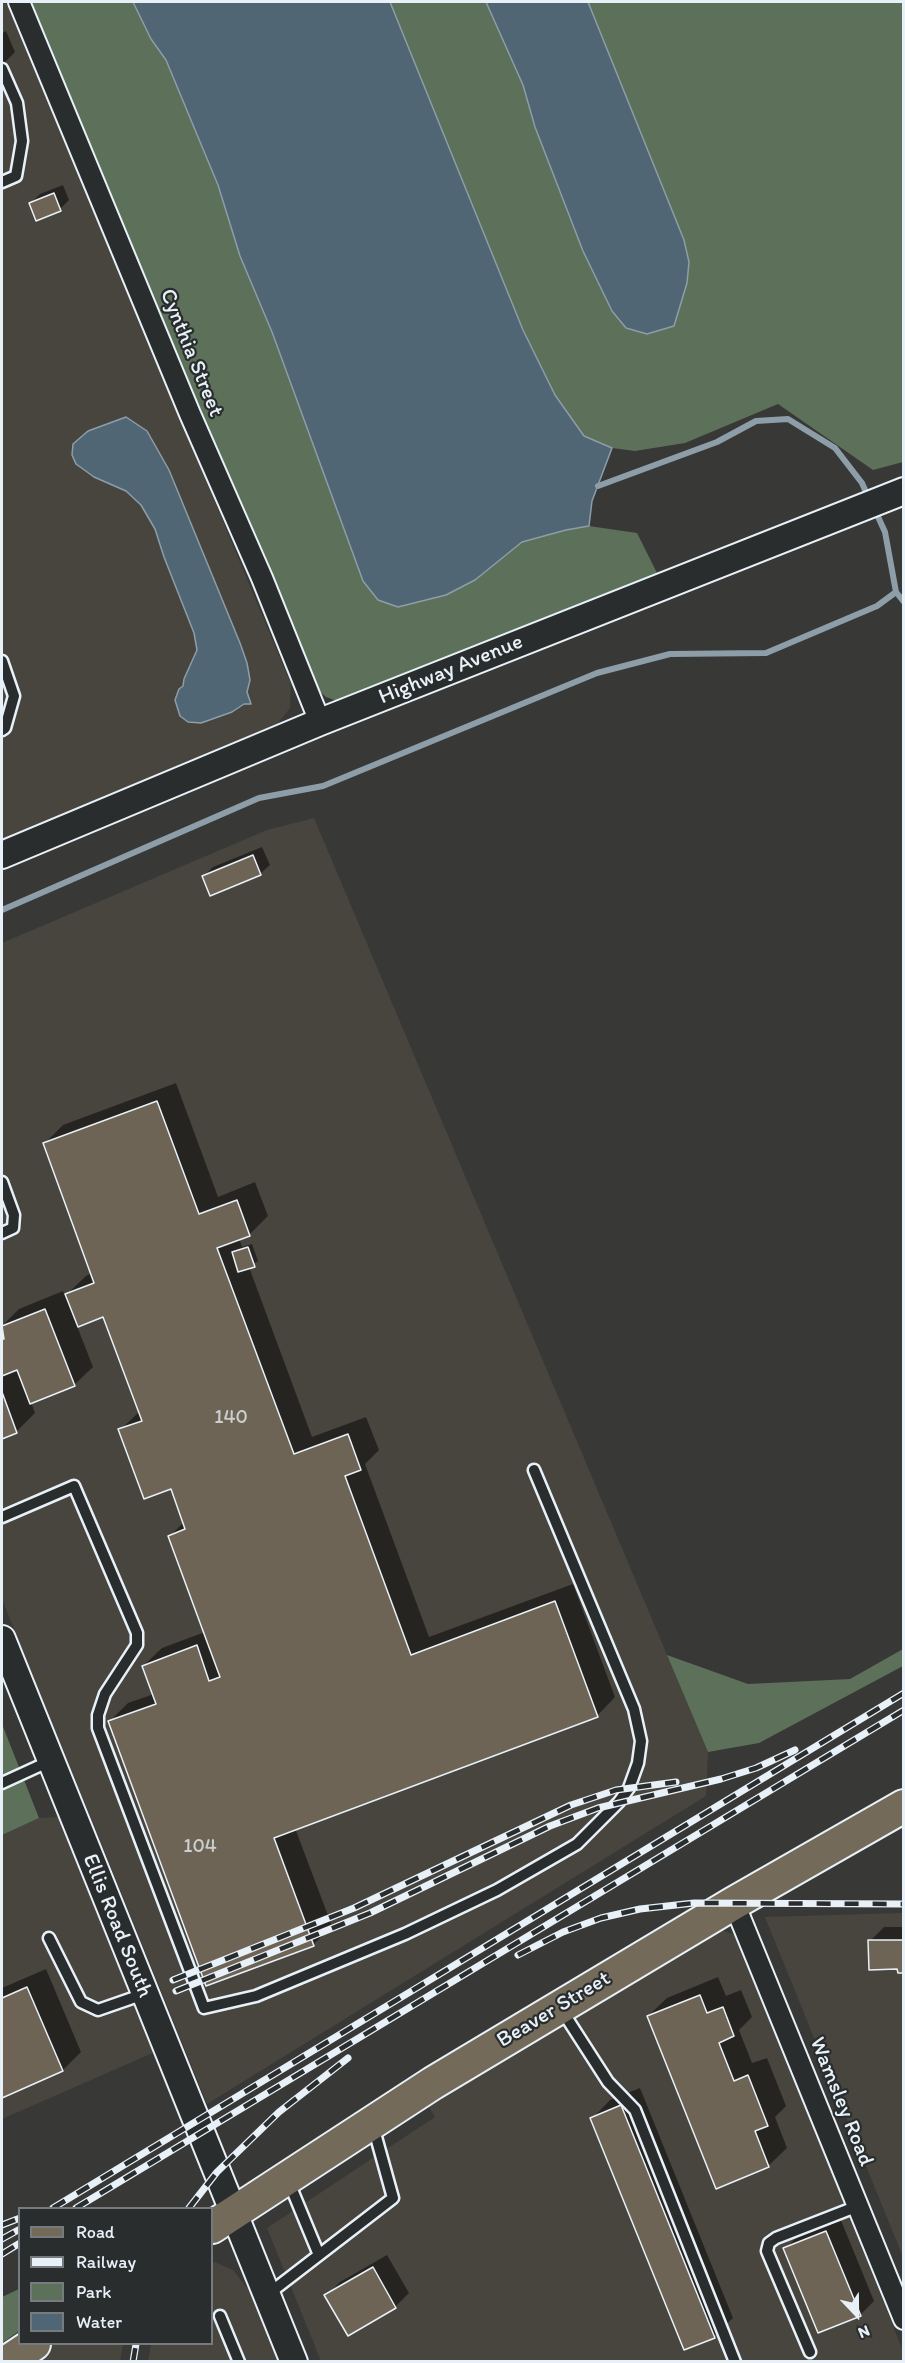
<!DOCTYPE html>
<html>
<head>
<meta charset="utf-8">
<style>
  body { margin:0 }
  #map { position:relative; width:905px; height:2363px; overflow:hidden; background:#383836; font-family:Itim,sans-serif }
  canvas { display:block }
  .frame { position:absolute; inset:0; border:3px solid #e8f1f8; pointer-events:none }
  .legend { position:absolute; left:18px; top:2207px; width:195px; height:138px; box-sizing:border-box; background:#2a2d2e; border:2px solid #767b7f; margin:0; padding:8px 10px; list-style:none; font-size:18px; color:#e8f1f8 }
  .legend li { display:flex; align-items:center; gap:12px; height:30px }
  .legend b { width:30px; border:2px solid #767b7f }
  .north { position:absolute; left:827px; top:2285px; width:60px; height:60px; -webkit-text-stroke:4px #2a2d2e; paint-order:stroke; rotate:158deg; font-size:16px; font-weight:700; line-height:24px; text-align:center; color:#e8f1f8 }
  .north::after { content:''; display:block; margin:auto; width:21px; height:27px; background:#e8f1f8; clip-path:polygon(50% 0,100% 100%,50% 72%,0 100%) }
</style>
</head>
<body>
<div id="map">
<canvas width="905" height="2363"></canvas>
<div class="frame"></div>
<ul class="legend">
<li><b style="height:8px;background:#736a5a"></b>Road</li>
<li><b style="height:8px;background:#e8f1f8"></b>Railway</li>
<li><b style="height:16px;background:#5c705a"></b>Park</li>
<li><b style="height:16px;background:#516674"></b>Water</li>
</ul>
<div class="north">N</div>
</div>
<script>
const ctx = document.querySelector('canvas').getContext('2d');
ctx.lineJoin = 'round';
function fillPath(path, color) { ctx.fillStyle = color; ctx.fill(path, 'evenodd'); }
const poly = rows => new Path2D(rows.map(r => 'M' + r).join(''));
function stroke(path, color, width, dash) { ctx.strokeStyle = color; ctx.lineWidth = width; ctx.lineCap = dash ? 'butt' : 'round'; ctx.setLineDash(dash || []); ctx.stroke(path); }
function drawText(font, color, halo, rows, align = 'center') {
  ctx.font = font + ' Itim,sans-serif'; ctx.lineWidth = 4.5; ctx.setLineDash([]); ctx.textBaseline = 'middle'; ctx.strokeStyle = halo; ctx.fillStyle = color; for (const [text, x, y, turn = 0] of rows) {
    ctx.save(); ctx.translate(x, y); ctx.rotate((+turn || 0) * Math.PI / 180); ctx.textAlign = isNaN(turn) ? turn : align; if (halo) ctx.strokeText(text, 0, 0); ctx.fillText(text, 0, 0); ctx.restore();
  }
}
fillPath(poly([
  [2,2,6,2,291,684,290,708,272,731,2,845],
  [147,431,169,470,240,643,250,680,247,692,248,698,244,704,232,712,184,679,197,650,194,633,164,557,155,529,141,505,126,491,94,477,76,464],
  [314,818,708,1752,706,1796,207,2104,2,1599,2,943,267,830],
  [58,1817,103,1919,155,2052,2,2119,2,1835,39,1818],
  [903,1913,903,2257,765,1917],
  [717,1928,737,1936,903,2351,903,2361,321,2361,267,2228,435,2117,426,2102],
  [212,2261,233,2270,251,2293,279,2361,148,2362,151,2344,212,2344],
  [54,2344,123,2344,120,2361,26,2362]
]), '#48453f');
fillPath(poly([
  [30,2,133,2,151,39,166,60,218,185,240,256,272,332,363,581,378,600,475,580,522,542,566,530,589,526,637,533,659,577,345,704,326,697,318,690],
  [390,2,486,2,523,85,535,127,583,251,612,311,687,283,689,261,684,240,588,2,903,2,903,462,873,470,778,404,685,443,635,451,612,448,584,436,555,395,523,330],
  [903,1649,903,1666,759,1743,708,1752,667,1655,748,1684,850,1679],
  [2,1724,39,1818,2,1835],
  [19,2289,19,2331,2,2343,2,2297]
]), '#5c705a');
const water = poly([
  [133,2,390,2,523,330,555,395,584,436,612,448,592,501,589,526,566,530,522,542,475,580,446,595,398,607,378,600,363,581,272,332,240,256,218,185,166,60,151,39,133,2],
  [486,2,588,2,684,240,689,262,687,283,674,326,647,334,626,328,612,311,583,251,535,127,523,85,486,2],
  [126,417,147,431,169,470,240,643,247,663,250,680,247,692,251,704,244,704,232,712,201,723,188,722,180,716,175,700,179,689,183,686,184,679,197,650,194,633,164,557,155,529,141,505,126,491,94,477,76,464,72,455,73,444,88,431,126,417]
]);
fillPath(water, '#516674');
stroke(water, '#8d9ea9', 1.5);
fillPath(poly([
  [6,31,15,52,2,65,2,33],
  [63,185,69,200,60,209,30,204,40,194],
  [262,847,270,865,260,874,204,876,213,867],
  [176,1083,218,1197,255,1182,268,1216,250,1234,239,1238,242,1247,252,1244,258,1261,249,1267,312,1437,366,1417,379,1450,365,1464,429,1637,573,1584,615,1697,597,1716,295,1828,332,1926,313,1945,109,1722,128,1703,154,1694,143,1666,162,1648,205,1632,170,1536,184,1522,172,1487,120,1430,140,1411,104,1315,77,1326,93,1367,74,1385,31,1402,35,1413,17,1431,2,1437,2,1326,19,1309,63,1291,65,1296,86,1276,92,1273,44,1144,63,1125],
  [884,1927,904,1927,904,1972,870,1941],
  [46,1969,81,2052,63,2070,2,2096,2,1988],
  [718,1977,726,1996,741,1990,752,2017,739,2030,752,2063,767,2058,786,2106,775,2117,787,2148,768,2166,648,2016,667,1998],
  [640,2088,733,2318,714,2336,592,2119,610,2100],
  [840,2218,874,2301,860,2315,785,2249,799,2235],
  [387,2255,409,2293,395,2307,326,2296,340,2282]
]), '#0007');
stroke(poly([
  [598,486,717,442,756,421,788,419,835,448,862,483,869,499],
  [896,592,904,602],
  [2,910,259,798,323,786,597,673,670,654,766,653,877,606,896,592,885,532,874,508]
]), '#8d9ea9', 6);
const building = poly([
  [54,193,61,211,36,221,29,203,54,193],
  [253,855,261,875,210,896,202,876,253,855],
  [157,1101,199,1214,237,1200,250,1236,217,1248,294,1454,348,1434,361,1470,345,1476,411,1655,555,1601,598,1717,274,1838,314,1946,206,1986,108,1721,156,1704,142,1666,197,1645,209,1681,220,1677,168,1536,185,1529,171,1489,144,1499,118,1429,142,1421,103,1317,78,1327,65,1294,94,1283,43,1143,157,1101],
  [248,1247,255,1267,238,1272,232,1252,248,1247],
  [45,1309,75,1386,30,1404,17,1370,2,1376,2,1339,4,1339,2,1326,45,1309],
  [2,1392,17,1433,2,1439,2,1392],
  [868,1940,904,1940,904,1973,898,1973,897,1969,869,1970,868,1940],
  [27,1987,63,2071,2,2098,2,1998,27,1987],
  [700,1995,707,2013,723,2007,734,2036,719,2043,734,2081,748,2075,768,2126,755,2131,769,2167,716,2189,647,2016,700,1995],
  [621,2105,715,2338,684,2350,590,2118,621,2105],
  [826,2231,861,2316,818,2333,783,2248,826,2231],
  [373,2267,396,2308,348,2336,324,2295,373,2267]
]);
fillPath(building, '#6e6455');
stroke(building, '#e8f1f8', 1.5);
const service = poly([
  [2,69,17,103,22,141,16,176,2,182],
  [2,661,14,696,5,728,2,730],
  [2,1182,14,1215,13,1228,2,1233],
  [2,1517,74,1486,137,1633,137,1645,105,1694,98,1715,98,1728,204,2008,256,1996,405,1934,497,1890,577,1844,619,1802,629,1788,638,1763,641,1741,634,1709,534,1470],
  [2,1783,50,1761],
  [49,1938,81,2002,98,2010,144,1994],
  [561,2009,608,2082,635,2110,735,2362],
  [288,2180,319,2255],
  [267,2295,393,2198,373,2126],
  [220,2316,239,2362],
  [810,2352,767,2251,769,2243,776,2238,858,2206]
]);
const minor = poly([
  [19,2,190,414,262,578,320,722],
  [734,1903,904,2319]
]);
const tertiary = poly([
  [2,855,320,722,904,491],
  [2,1639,294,2362]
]);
const primary = poly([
  [212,2227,433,2083,734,1903,904,1806],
  [7,2362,34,2344]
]);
stroke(service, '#e8f1f8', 15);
stroke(minor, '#e8f1f8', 24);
stroke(tertiary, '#e8f1f8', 30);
stroke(primary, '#e8f1f8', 36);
stroke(service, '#2a2d2e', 10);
stroke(minor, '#2a2d2e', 20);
stroke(tertiary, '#2a2d2e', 26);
stroke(primary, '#736a5a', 32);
const rail = poly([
  [518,1955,563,1932,601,1918,640,1909,694,1903,904,1904],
  [173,1980,354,1908,571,1805,616,1790,676,1782],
  [176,1991,370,1913,550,1826,598,1808,721,1779,756,1768,795,1750],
  [53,2208,904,1693],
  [76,2208,904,1710],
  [189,2208,217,2172,279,2112,348,2058],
  [2,2225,20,2218],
  [2,2239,20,2229],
  [2,2254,20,2243],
  [133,2362,136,2344]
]);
stroke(rail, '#e8f1f8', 7);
stroke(rail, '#2a2d2e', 4.5, [14]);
drawText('20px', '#cacecf', null, [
  ["140",231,1418],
  ["104",200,1847]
]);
drawText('22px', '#e8f1f8', '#2a2d2e', [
  ["Cynthia Street",191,353,68],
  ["Highway Avenue",451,670,-22],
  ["Ellis Road South",117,1926,68],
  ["Beaver Street",554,2010,-31],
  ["Wamsley Road",841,2102,68]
]);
</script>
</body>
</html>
